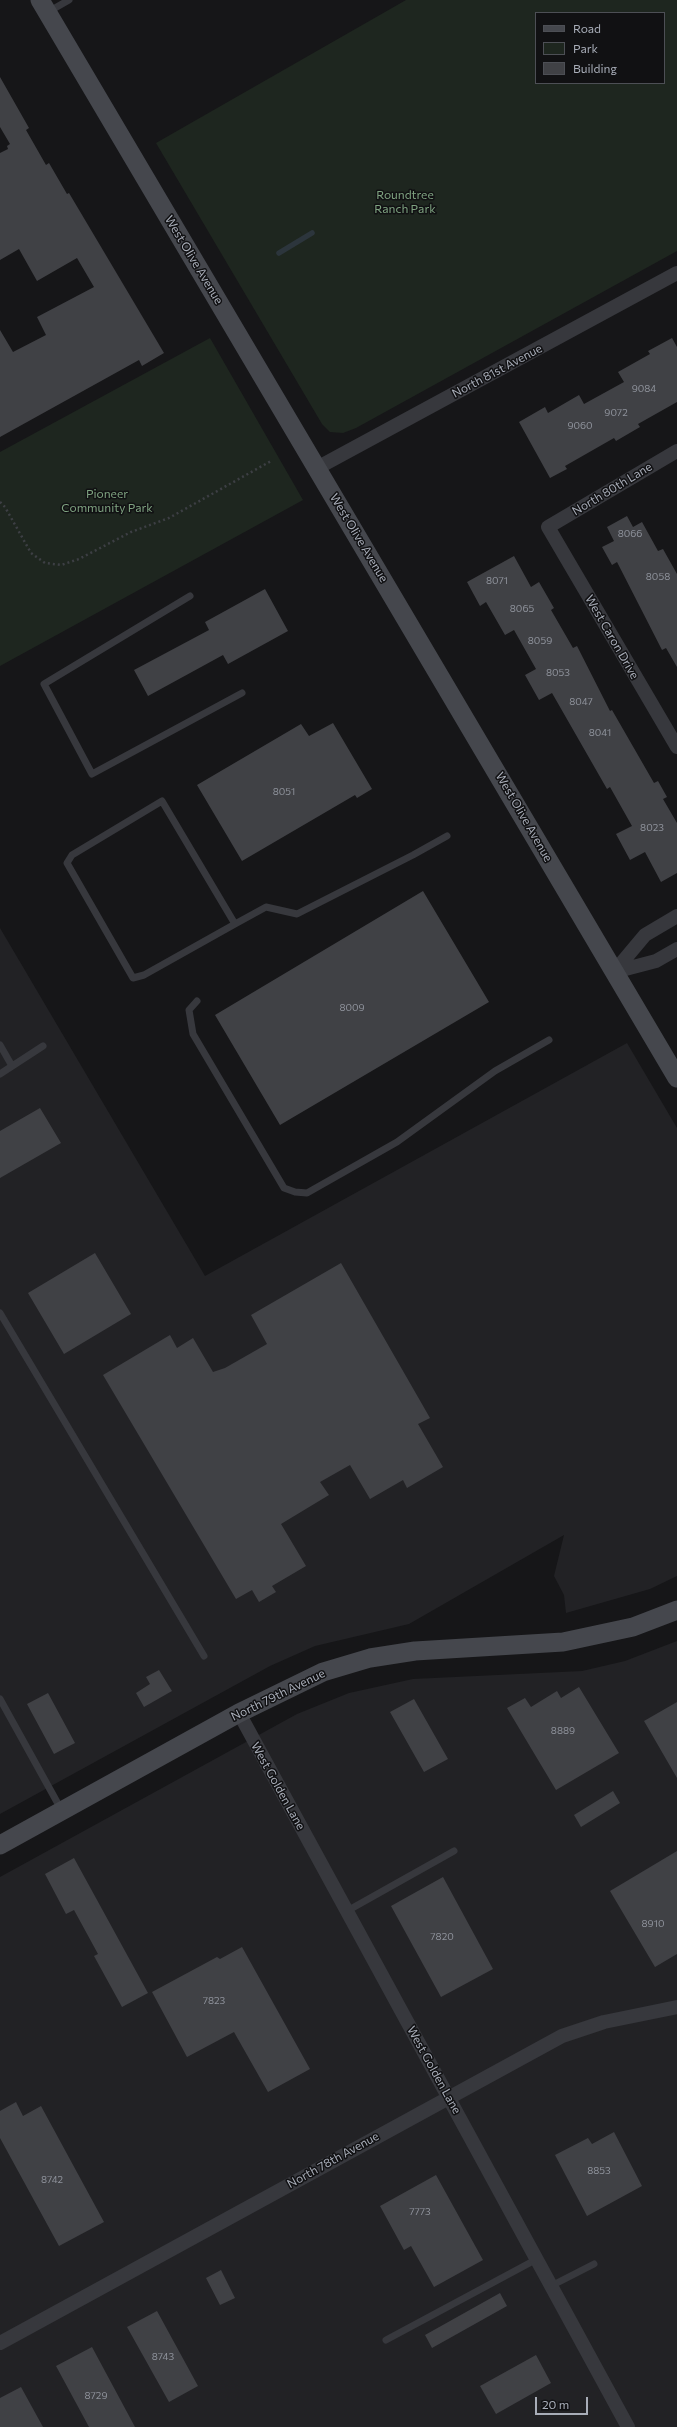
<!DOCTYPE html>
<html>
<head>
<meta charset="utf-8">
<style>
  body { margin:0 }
  #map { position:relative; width:677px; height:2427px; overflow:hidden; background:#161618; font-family:Commissioner,sans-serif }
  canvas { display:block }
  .legend { position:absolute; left:535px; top:12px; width:130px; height:72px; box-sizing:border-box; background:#111113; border:1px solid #4d4f55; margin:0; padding:5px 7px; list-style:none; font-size:12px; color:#a8adb8 }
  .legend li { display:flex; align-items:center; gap:8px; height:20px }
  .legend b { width:20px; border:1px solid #4d4f55 }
  .scale { position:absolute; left:535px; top:2397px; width:53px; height:18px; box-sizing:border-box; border:2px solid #a8adb8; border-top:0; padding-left:5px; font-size:12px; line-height:14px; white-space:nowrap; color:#a8adb8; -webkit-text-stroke:3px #111113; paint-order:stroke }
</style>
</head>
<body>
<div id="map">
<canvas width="677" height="2427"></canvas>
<ul class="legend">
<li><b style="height:5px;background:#45474d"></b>Road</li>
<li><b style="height:11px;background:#1e261f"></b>Park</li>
<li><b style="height:11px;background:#404145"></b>Building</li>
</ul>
<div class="scale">20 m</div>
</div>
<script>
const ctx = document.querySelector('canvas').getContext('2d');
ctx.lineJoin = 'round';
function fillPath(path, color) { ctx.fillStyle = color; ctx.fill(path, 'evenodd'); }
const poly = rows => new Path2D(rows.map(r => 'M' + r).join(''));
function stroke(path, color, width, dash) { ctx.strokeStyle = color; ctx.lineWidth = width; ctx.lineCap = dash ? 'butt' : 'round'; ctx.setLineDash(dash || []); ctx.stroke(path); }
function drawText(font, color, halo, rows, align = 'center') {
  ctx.font = font + ' Commissioner,sans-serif'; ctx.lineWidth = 3; ctx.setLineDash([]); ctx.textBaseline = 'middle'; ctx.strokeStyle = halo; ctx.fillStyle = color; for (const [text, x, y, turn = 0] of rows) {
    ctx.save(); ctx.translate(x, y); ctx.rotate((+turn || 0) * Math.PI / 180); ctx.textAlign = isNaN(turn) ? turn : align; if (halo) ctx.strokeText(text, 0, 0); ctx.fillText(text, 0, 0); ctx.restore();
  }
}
fillPath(poly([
  [0,928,205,1276,627,1043,677,1128,677,1576,650,1589,566,1613,564,1595,554,1576,564,1535,409,1624,315,1646,270,1666,0,1814],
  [677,1641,677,2427,0,2427,0,1877,297,1714,349,1693,413,1679,582,1671,625,1661]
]), '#222225');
fillPath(poly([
  [406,0,677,0,677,251,356,428,343,433,330,432,322,424,156,143],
  [536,13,664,13,664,83,536,83],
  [210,338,303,500,0,666,0,452]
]), '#1e261f');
stroke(poly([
  [279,253,312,233]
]), '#2c353c', 5.5);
fillPath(poly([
  [0,77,29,128,26,130,46,165,49,163,67,194,69,193,164,353,142,366,139,360,0,437,0,330,13,352,46,335,37,317,94,287,77,258,37,281,19,249,0,260,0,153,8,149,7,146,10,144,0,127],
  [672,338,677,347,677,402,638,424,640,427,616,441,614,438,565,466,567,469,550,478,519,422,545,407,548,413,579,395,584,404,624,382,618,372,650,354,648,351],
  [627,516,633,527,642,522,658,551,663,549,677,574,677,667,666,648,662,650,617,562,612,565,602,547,614,541,607,527],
  [514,556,531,587,539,582,554,608,551,610,573,648,577,646,610,711,612,710,654,783,658,781,667,797,663,799,677,823,677,873,661,882,645,852,630,860,616,834,632,826,610,787,607,789,552,693,539,700,525,675,536,669,514,630,505,635,486,602,480,606,467,582],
  [265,589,288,631,228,664,223,655,148,696,134,670,209,630,205,622],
  [333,723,372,789,357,798,355,795,242,861,197,785,301,724,309,736],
  [423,891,489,1002,280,1125,215,1015],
  [40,1108,61,1143,0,1178,0,1131],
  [95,1253,131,1314,64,1354,28,1293],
  [341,1263,430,1418,418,1424,443,1467,407,1488,403,1480,370,1499,350,1465,320,1482,329,1495,281,1524,306,1566,272,1586,276,1592,259,1602,252,1590,236,1599,103,1375,170,1335,177,1348,193,1338,213,1372,225,1368,267,1344,251,1315],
  [159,1670,172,1691,144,1707,136,1693,150,1684,146,1677],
  [579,1687,619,1753,556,1790,507,1708,525,1698,531,1707,557,1691,561,1698],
  [48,1693,75,1743,54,1754,27,1704],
  [414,1699,448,1759,424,1772,390,1712],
  [677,1702,677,1778,644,1721],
  [613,1791,620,1803,581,1827,574,1815],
  [677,1851,677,1954,655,1967,610,1891],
  [74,1858,148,1993,122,2007,94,1956,98,1954,74,1910,66,1914,45,1874],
  [443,1877,493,1969,441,1997,391,1906],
  [242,1947,310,2069,268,2092,234,2032,187,2057,152,1992,217,1957,220,1959],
  [16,2102,23,2116,41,2106,104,2222,59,2246,0,2138,0,2111],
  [614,2132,642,2186,587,2216,555,2155,588,2138,592,2144],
  [436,2175,483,2260,434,2287,411,2246,404,2250,380,2206],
  [221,2270,235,2298,220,2305,206,2278],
  [500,2293,507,2306,432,2348,425,2335],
  [157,2311,198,2386,169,2402,127,2327],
  [92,2347,135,2427,89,2427,56,2366],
  [536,2355,551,2383,496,2414,480,2386],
  [21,2387,43,2427,0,2427,0,2398]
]), '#404145');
stroke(poly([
  [0,502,5,507,31,553,45,563,61,565,79,559,131,532,169,518,271,461]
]), '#3d3f44', 2.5, [2, 3]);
stroke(poly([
  [48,12,69,0],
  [190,596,44,684,92,774,242,693],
  [235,924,162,801,72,855,67,863,133,978,144,975,235,924,266,907,297,914,413,855,447,836],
  [197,1001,189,1010,193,1034,284,1188,295,1192,307,1193,397,1142,495,1071,549,1040],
  [0,1045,12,1066],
  [0,1074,43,1046],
  [0,1313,204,1656],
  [0,1699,62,1811],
  [347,1911,454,1851],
  [551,2286,594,2264],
  [386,2340,537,2259]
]), '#37383d', 7);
stroke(poly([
  [677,451,548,527,677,747],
  [317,468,677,273],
  [614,972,645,935,677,916],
  [614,972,656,961,677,949],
  [239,1713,628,2427],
  [0,2343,562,2036,604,2022,677,2007]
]), '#37383d', 14);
stroke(poly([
  [40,0,677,1078],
  [0,1845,239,1713,323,1672,370,1658,415,1651,563,1642,633,1627,677,1610]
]), '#45474d', 19);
drawText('10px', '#8e929b', null, [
  ["9084",644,389],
  ["9072",616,413],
  ["9060",580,426],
  ["8066",630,534],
  ["8058",658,577],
  ["8071",497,581],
  ["8065",522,609],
  ["8059",540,641],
  ["8053",558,673],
  ["8047",581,702],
  ["8041",600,733],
  ["8051",284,792],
  ["8023",652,828],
  ["8009",352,1008],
  ["8889",563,1731],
  ["8910",653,1924],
  ["7820",442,1937],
  ["7823",214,2001],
  ["8853",599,2171],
  ["8742",52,2180],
  ["7773",420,2212],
  ["8743",163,2357],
  ["8729",96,2396]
]);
drawText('12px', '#7fa381', '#111113', [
  ["Roundtree",405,195],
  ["Ranch Park",405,209],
  ["Pioneer",107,494],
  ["Community Park",107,508]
]);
drawText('12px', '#a8adb8', '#111113', [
  ["West Olive Avenue",194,260,59],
  ["North 81st Avenue",497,371,-28],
  ["North 80th Lane",612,489,-31],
  ["West Olive Avenue",359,538,59],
  ["West Caron Drive",612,637,60],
  ["West Olive Avenue",524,817,60],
  ["North 79th Avenue",278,1695,-26],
  ["West Golden Lane",278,1786,61],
  ["West Golden Lane",434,2070,61],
  ["North 78th Avenue",333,2160,-29]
]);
</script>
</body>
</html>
